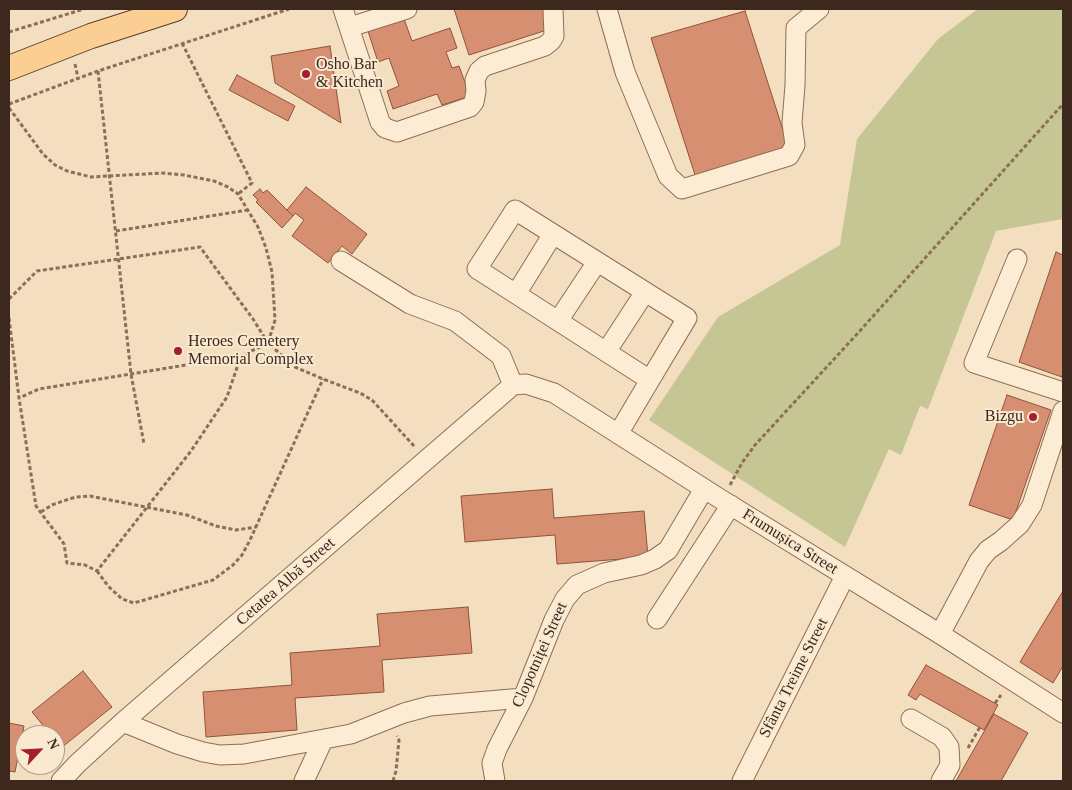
<!DOCTYPE html>
<html>
<head>
<meta charset="utf-8">
<style>
  body { margin:0 }
  #map { position:relative; width:1072px; height:790px; overflow:hidden; background:#f3dec0; font-family:Georgia,serif }
  canvas { display:block }
  .frame { position:absolute; inset:0; border:10px solid #3c281c; pointer-events:none }
  .north { position:absolute; left:15px; top:725px; width:50px; height:50px; box-sizing:border-box; background:#f9e9d0; border:1px solid #ad9c88; border-radius:50%; rotate:65deg; font-size:14px; font-weight:700; line-height:20px; text-align:center; color:#3c281c }
  .north::after { content:''; display:block; margin:auto; width:18px; height:22px; background:#a51e2d; clip-path:polygon(50% 0,100% 100%,50% 72%,0 100%) }
</style>
</head>
<body>
<div id="map">
<canvas width="1072" height="790"></canvas>
<div class="frame"></div>
<div class="north">N</div>
</div>
<script>
const ctx = document.querySelector('canvas').getContext('2d');
ctx.lineJoin = 'round';
function fillPath(path, color) { ctx.fillStyle = color; ctx.fill(path, 'evenodd'); }
const poly = rows => new Path2D(rows.map(r => 'M' + r).join(''));
function stroke(path, color, width, dash) { ctx.strokeStyle = color; ctx.lineWidth = width; ctx.lineCap = dash ? 'butt' : 'round'; ctx.setLineDash(dash || []); ctx.stroke(path); }
function drawText(font, color, halo, rows, align = 'center') {
  ctx.font = font + ' Georgia,serif'; ctx.lineWidth = 4; ctx.setLineDash([]); ctx.textBaseline = 'middle'; ctx.strokeStyle = halo; ctx.fillStyle = color; for (const [text, x, y, turn = 0] of rows) {
    ctx.save(); ctx.translate(x, y); ctx.rotate((+turn || 0) * Math.PI / 180); ctx.textAlign = isNaN(turn) ? turn : align; if (halo) ctx.strokeText(text, 0, 0); ctx.fillText(text, 0, 0); ctx.restore();
  }
}
fillPath(poly([
  [981,9,1063,9,1063,219,996,231,928,409,920,406,901,455,889,449,845,547,649,420,718,317,840,245,857,139,938,39,975,11]
]), '#c5c693');
const building = poly([
  [454,9,543,9,550,29,469,55,454,9],
  [745,11,790,152,697,181,651,38,745,11],
  [404,19,412,41,450,28,457,48,446,52,452,68,459,66,470,96,442,105,437,94,393,109,387,91,399,86,389,58,378,62,368,31,404,19],
  [330,46,341,123,275,83,271,56,330,46],
  [237,75,295,106,288,121,229,90,237,75],
  [306,187,367,234,352,254,342,246,328,263,292,236,304,220,295,213,293,216,287,210,306,187],
  [260,189,263,193,267,190,293,216,282,228,256,202,258,200,253,195,260,189],
  [1056,252,1063,255,1063,373,1062,377,1019,362,1056,252],
  [1007,395,1051,410,1013,520,969,505,1007,395],
  [552,489,554,518,644,511,648,557,557,564,555,535,465,542,461,496,552,489],
  [1063,591,1063,666,1053,683,1020,662,1063,591],
  [468,607,472,653,382,660,384,692,295,698,297,730,206,737,203,692,292,685,290,653,380,646,377,614,468,607],
  [926,665,998,705,984,730,920,694,916,700,908,695,926,665],
  [83,671,112,707,61,748,55,740,55,735,51,735,32,712,83,671],
  [994,714,1028,733,1001,781,956,781,994,714],
  [9,723,24,726,15,772,9,771,9,723]
]);
fillPath(building, '#d69071');
stroke(building, '#905238', 1);
const minor = poly([
  [343,9,380,122,385,128,397,132,470,107,474,102,476,91,475,80,479,71,485,66,545,46,551,41,554,36,553,9],
  [607,9,625,72,668,176,682,189,789,156,795,145,792,123,795,85,796,28,819,9],
  [350,27,407,9],
  [1017,259,974,363,1063,392],
  [341,261,410,304,455,321,501,356,513,385],
  [516,294,553,234],
  [558,321,597,262],
  [606,352,645,292],
  [513,385,526,384,554,393,722,500,940,634,1063,713],
  [618,434,650,380,687,318,515,210,477,269,650,380],
  [657,619,731,505],
  [940,634,979,561,988,550,1001,541,1020,524,1032,505,1063,411],
  [911,719,942,737,949,747,950,765,941,781],
  [123,722,177,744,203,752,220,755,244,754,351,734,404,713,430,706,523,698],
  [61,781,78,763,123,722,513,385],
  [304,781,323,740],
  [495,781,492,763,497,749,523,698,554,620,565,599,577,585,604,573,641,565,655,559,668,550,704,489],
  [742,781,845,576]
]);
const major = poly([
  [9,68,91,36,175,9]
]);
stroke(minor, '#8e6e55', 21);
stroke(major, '#5c3c2a', 26);
stroke(poly([
  [9,32,84,9],
  [182,43,252,183,238,194],
  [75,64,78,78],
  [98,71,131,374,144,444],
  [9,104,98,71,289,9],
  [9,108,43,154,55,165,67,171,91,177,162,173,184,175,214,181,228,187,238,194,258,227,266,248,272,272,275,320,268,343,241,356,39,389,19,398],
  [116,231,248,210],
  [9,299,37,271,200,247,253,319,268,343,295,367,323,379,360,393,372,400,414,446],
  [9,318,19,398,36,506,64,544,67,563,85,565,97,571,191,451,227,397,241,356],
  [730,485,742,463,755,445,858,333,1063,104],
  [41,512,52,505,63,501,76,497,90,496,187,515,216,526,236,530,256,527],
  [97,571,108,586,122,599,134,603,213,580,233,565,242,555,250,540,323,379],
  [995,703,1001,695],
  [968,748,980,727],
  [393,781,396,771,399,740,397,736]
]), '#8e6e55', 3, [4, 2.5]);
stroke(minor, '#fdecd4', 19);
stroke(major, '#fbcf93', 24);
for (const [x, y, r, color] of [
  [306,74,5,"#a51e2d"],
  [178,351,5,"#a51e2d"],
  [1033,417,5,"#a51e2d"]
]) { const dot = new Path2D(); dot.arc(x, y, r, 0, 2 * Math.PI); ctx.fillStyle = color; ctx.fill(dot); stroke(dot, '#f9e9d0', 2); }
drawText('16px', '#3c281c', '#f9e9d0', [
  ["Osho Bar",316,65],
  ["& Kitchen",316,83],
  ["Heroes Cemetery",188,342],
  ["Memorial Complex",188,360],
  ["Bizgu",1023,417,"right"]
], 'left');
drawText('16px', '#3c281c', '#f9e9d0', [
  ["Frumușica Street",790,542,32],
  ["Cetatea Albă Street",286,582,-41],
  ["Clopotniței Street",540,655,-66],
  ["Sfânta Treime Street",794,678,-63]
]);
</script>
</body>
</html>
